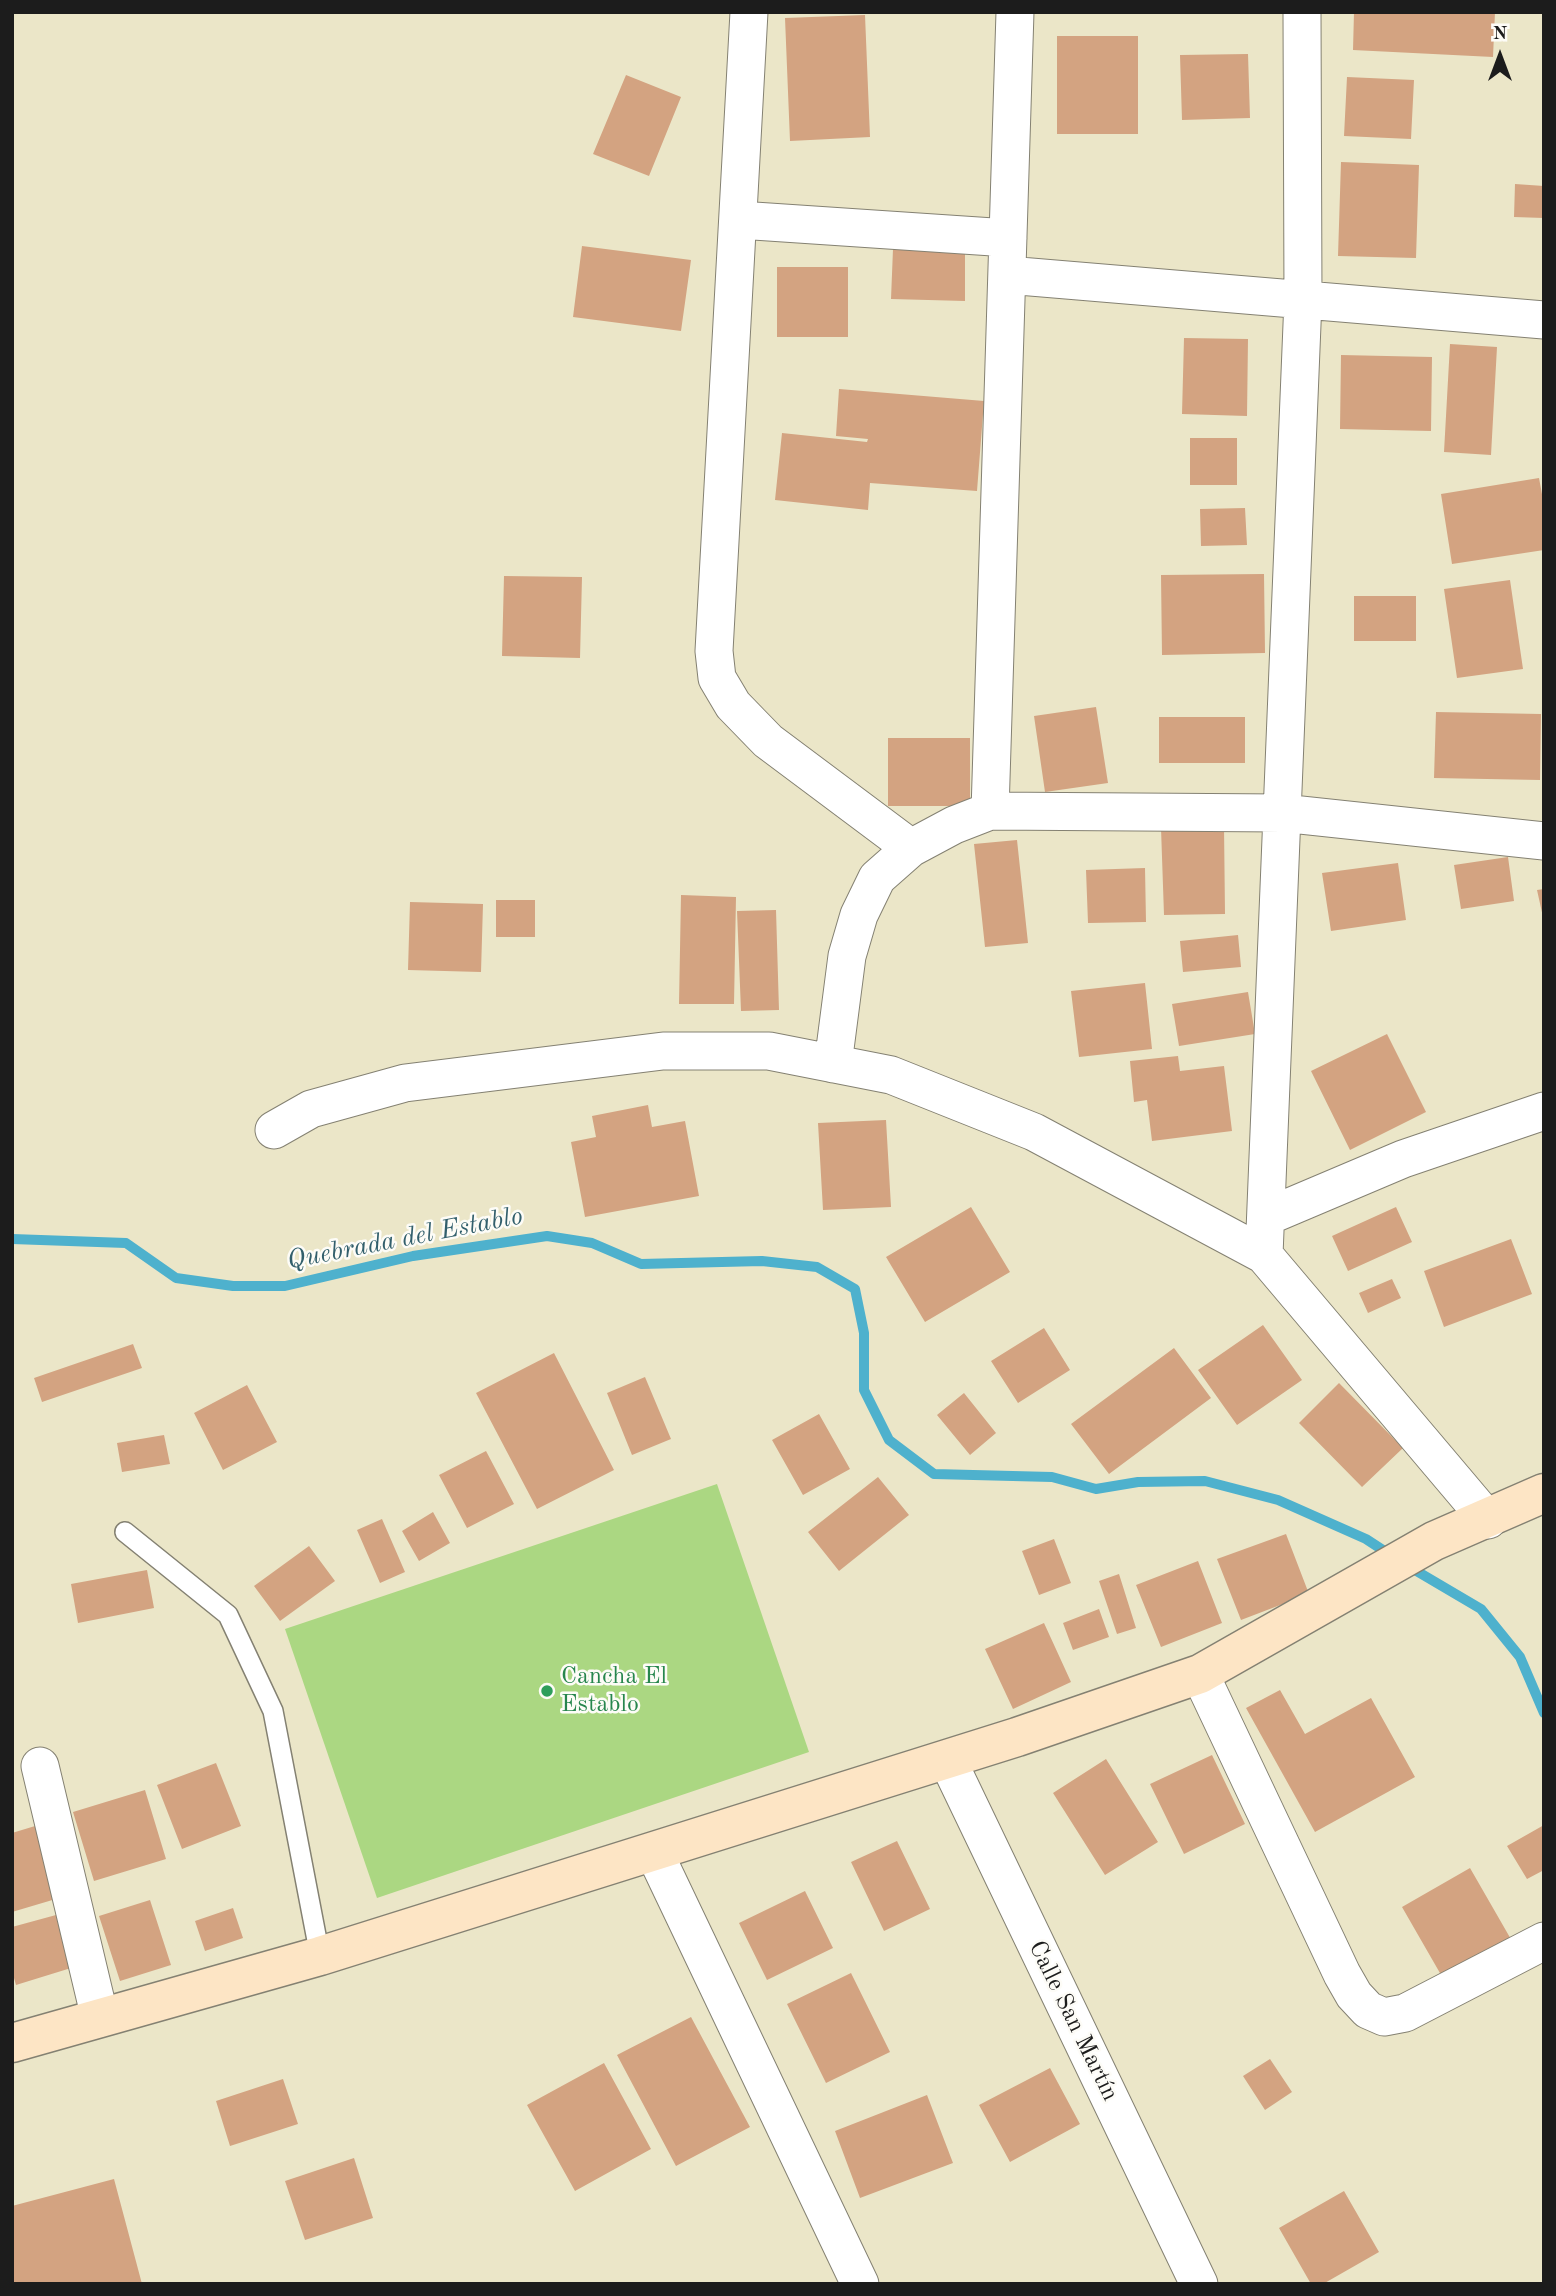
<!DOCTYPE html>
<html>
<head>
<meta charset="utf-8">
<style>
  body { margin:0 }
  #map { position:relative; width:1556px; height:2296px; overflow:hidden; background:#ebe6c8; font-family:"Old Standard TT",serif }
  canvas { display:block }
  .frame { position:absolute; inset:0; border:14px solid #1c1c1c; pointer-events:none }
  .north { position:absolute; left:1465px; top:21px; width:70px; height:70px; -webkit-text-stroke:5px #fdfcf7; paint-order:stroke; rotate:0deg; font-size:19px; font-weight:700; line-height:28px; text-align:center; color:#1c1c1c }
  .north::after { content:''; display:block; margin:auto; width:24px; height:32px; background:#1c1c1c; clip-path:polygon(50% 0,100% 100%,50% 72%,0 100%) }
</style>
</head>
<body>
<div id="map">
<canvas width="1556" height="2296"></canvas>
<div class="frame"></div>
<div class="north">N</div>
</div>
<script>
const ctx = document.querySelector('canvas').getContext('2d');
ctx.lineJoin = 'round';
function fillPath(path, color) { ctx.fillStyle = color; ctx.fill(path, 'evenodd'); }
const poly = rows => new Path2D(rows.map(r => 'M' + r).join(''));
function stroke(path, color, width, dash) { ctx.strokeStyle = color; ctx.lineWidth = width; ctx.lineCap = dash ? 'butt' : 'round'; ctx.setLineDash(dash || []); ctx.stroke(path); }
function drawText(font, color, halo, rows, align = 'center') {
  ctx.font = font + ' "Old Standard TT",serif'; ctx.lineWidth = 5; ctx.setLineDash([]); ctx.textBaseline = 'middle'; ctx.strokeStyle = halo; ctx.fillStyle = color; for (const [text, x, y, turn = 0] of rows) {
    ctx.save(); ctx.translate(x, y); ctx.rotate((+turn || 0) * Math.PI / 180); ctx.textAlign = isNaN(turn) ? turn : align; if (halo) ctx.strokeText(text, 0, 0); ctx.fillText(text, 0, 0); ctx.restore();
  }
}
fillPath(poly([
  [717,1484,809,1752,377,1898,285,1629]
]), '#abd782');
stroke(poly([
  [12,1239,126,1243,176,1278,233,1286,285,1286,413,1256,547,1236,592,1243,641,1264,762,1261,817,1267,855,1289,864,1333,864,1390,889,1440,934,1474,1052,1477,1096,1489,1138,1482,1205,1481,1278,1500,1366,1539,1392,1556],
  [1408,1566,1481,1609,1520,1657,1544,1713]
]), '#4eb1cd', 10);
fillPath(poly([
  [1354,12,1495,12,1493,57,1353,50],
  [865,15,870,137,790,141,785,18],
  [1057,36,1138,36,1138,134,1057,134],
  [1248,54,1250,118,1182,120,1180,55],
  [626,75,681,97,649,176,593,154],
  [1347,77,1414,80,1411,139,1344,136],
  [1341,162,1419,165,1416,258,1338,256],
  [1515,184,1544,186,1544,218,1514,217],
  [582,246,691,260,681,331,573,317],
  [893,249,965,251,965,301,891,299],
  [777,267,848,267,848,337,777,337],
  [1184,338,1248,339,1247,416,1182,414],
  [1450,344,1497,347,1491,455,1444,452],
  [1341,355,1432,357,1431,431,1340,429],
  [839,389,984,401,977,491,870,483,868,510,775,500,782,433,867,442,868,439,836,436],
  [1190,438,1237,438,1237,485,1190,485],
  [1539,478,1544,505,1544,550,1452,564,1441,494],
  [1245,508,1247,545,1201,546,1200,509],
  [1264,574,1265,653,1162,655,1161,575],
  [504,576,582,577,580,658,502,656],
  [1510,580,1523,669,1457,678,1444,589],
  [1354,596,1416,596,1416,641,1354,641],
  [1096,707,1108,783,1045,792,1034,716],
  [1436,712,1541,714,1540,780,1434,778],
  [1159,717,1245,717,1245,763,1159,763],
  [888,738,970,738,970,806,888,806],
  [1224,826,1225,914,1164,915,1161,828],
  [1017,840,1028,943,985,947,974,844],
  [1508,857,1514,901,1461,909,1454,865],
  [1398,863,1406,920,1331,931,1322,873],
  [1145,868,1146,922,1088,923,1086,870],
  [1544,889,1544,917,1543,917,1537,890],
  [681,895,736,897,734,1004,679,1004],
  [496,900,535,900,535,937,496,937],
  [410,902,483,904,481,972,408,970],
  [776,910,779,1010,741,1011,737,911],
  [1238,935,1241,967,1183,972,1180,941],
  [1145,983,1152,1049,1079,1057,1071,991],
  [1248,992,1255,1034,1179,1046,1172,1004],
  [1387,1034,1426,1112,1350,1150,1311,1071],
  [1178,1056,1180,1071,1224,1066,1232,1131,1152,1141,1147,1100,1134,1102,1130,1061],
  [648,1105,652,1127,685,1121,699,1196,585,1217,571,1142,596,1137,592,1116],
  [886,1120,891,1207,823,1210,818,1123],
  [971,1207,1010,1272,925,1322,886,1257],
  [1396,1207,1412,1242,1348,1271,1332,1236],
  [1511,1239,1532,1294,1444,1327,1424,1271],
  [1392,1279,1401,1298,1368,1313,1359,1293],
  [1263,1325,1302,1380,1237,1425,1198,1370],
  [1044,1328,1070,1370,1018,1403,991,1361],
  [133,1344,142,1368,42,1402,34,1378],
  [1174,1348,1211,1398,1109,1474,1071,1424],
  [554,1353,614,1470,537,1509,476,1393],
  [645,1377,671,1439,632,1455,607,1393],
  [1339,1383,1403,1448,1362,1487,1299,1423],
  [247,1385,277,1442,223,1470,194,1413],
  [964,1393,996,1433,970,1455,937,1415],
  [819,1414,850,1469,803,1495,772,1440],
  [164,1435,170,1464,122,1472,117,1443],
  [486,1451,514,1504,467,1528,439,1475],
  [878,1477,909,1515,839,1571,808,1532],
  [433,1512,450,1543,419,1561,402,1531],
  [382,1519,405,1572,380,1583,357,1530],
  [1286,1534,1309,1594,1241,1620,1217,1559],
  [1054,1539,1071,1583,1039,1595,1022,1551],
  [309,1546,335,1581,280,1621,254,1586],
  [1198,1561,1222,1623,1161,1647,1136,1585],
  [147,1570,154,1608,78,1623,71,1584],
  [1119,1574,1136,1628,1117,1634,1099,1581],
  [1099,1609,1109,1637,1073,1650,1063,1623],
  [1044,1623,1071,1682,1013,1709,985,1649],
  [1280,1690,1305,1734,1371,1698,1415,1777,1315,1832,1246,1708],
  [1212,1755,1245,1824,1184,1854,1150,1784],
  [1106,1759,1158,1842,1105,1875,1053,1793],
  [216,1763,241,1826,182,1849,157,1785],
  [145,1790,166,1859,94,1881,73,1812],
  [45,1823,76,1893,12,1912,12,1833],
  [1544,1825,1544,1870,1527,1879,1507,1846],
  [897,1841,930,1909,884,1931,851,1862],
  [1470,1868,1516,1948,1448,1987,1402,1907],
  [805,1891,833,1948,767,1980,739,1923],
  [150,1900,171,1965,120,1981,99,1916],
  [233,1908,243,1938,205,1951,195,1921],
  [56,1915,71,1968,16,1985,12,1971,12,1927],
  [851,1973,890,2052,826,2083,787,2004],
  [691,2017,750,2127,676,2166,617,2055],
  [1270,2059,1292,2092,1265,2110,1243,2076],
  [604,2063,651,2149,575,2191,527,2105],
  [1050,2068,1080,2124,1010,2162,979,2105],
  [283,2079,298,2124,230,2146,216,2101],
  [927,2095,953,2163,860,2198,835,2131],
  [354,2158,373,2218,305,2240,285,2181],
  [114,2179,142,2284,12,2284,12,2206],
  [1344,2191,1379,2252,1323,2284,1311,2284,1279,2228]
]), '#d3a381');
const lane = poly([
  [125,1532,228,1615,273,1711,320,1956]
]);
const street = poly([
  [749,12,714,651,717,678,733,705,768,741,911,848],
  [1015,12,990,811,1282,813,1544,841],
  [739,220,1008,238],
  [1007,275,1544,320],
  [833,1064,847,956,859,915,877,878,911,848,954,825,990,811],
  [274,1130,311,1109,405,1083,663,1051,769,1051,891,1075,1034,1132,1264,1255,1303,300,1302,12],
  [1266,1217,1403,1159,1544,1111],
  [1264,1255,1488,1520],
  [1200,1674,1342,1974,1354,1995,1368,2010,1384,2017,1405,2013,1544,1941],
  [947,1759,1199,2284],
  [40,1766,100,2018],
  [654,1852,860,2284]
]);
const secondary = poly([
  [12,2043,320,1956,1017,1737,1200,1674,1434,1541,1544,1493]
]);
stroke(lane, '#848172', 22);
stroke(street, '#848172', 39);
stroke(secondary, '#848172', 41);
stroke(lane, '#fff', 19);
stroke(street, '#fff', 37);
stroke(secondary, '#fde5c5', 38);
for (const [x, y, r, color] of [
  [547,1691,7,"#2e9e5b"]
]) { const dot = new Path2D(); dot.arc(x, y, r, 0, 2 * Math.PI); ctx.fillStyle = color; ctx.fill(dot); stroke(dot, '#fdfcf7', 2.5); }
drawText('24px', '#27864d', '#fdfcf7', [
  ["Cancha El",561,1677],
  ["Establo",561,1705]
], 'left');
drawText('24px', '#1c1c1c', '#fdfcf7', [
  ["Calle San Martín",1073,2021,64]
]);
drawText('italic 26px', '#325f6c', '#fdfcf7', [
  ["Quebrada del Establo",405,1239,-11]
]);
</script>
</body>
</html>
